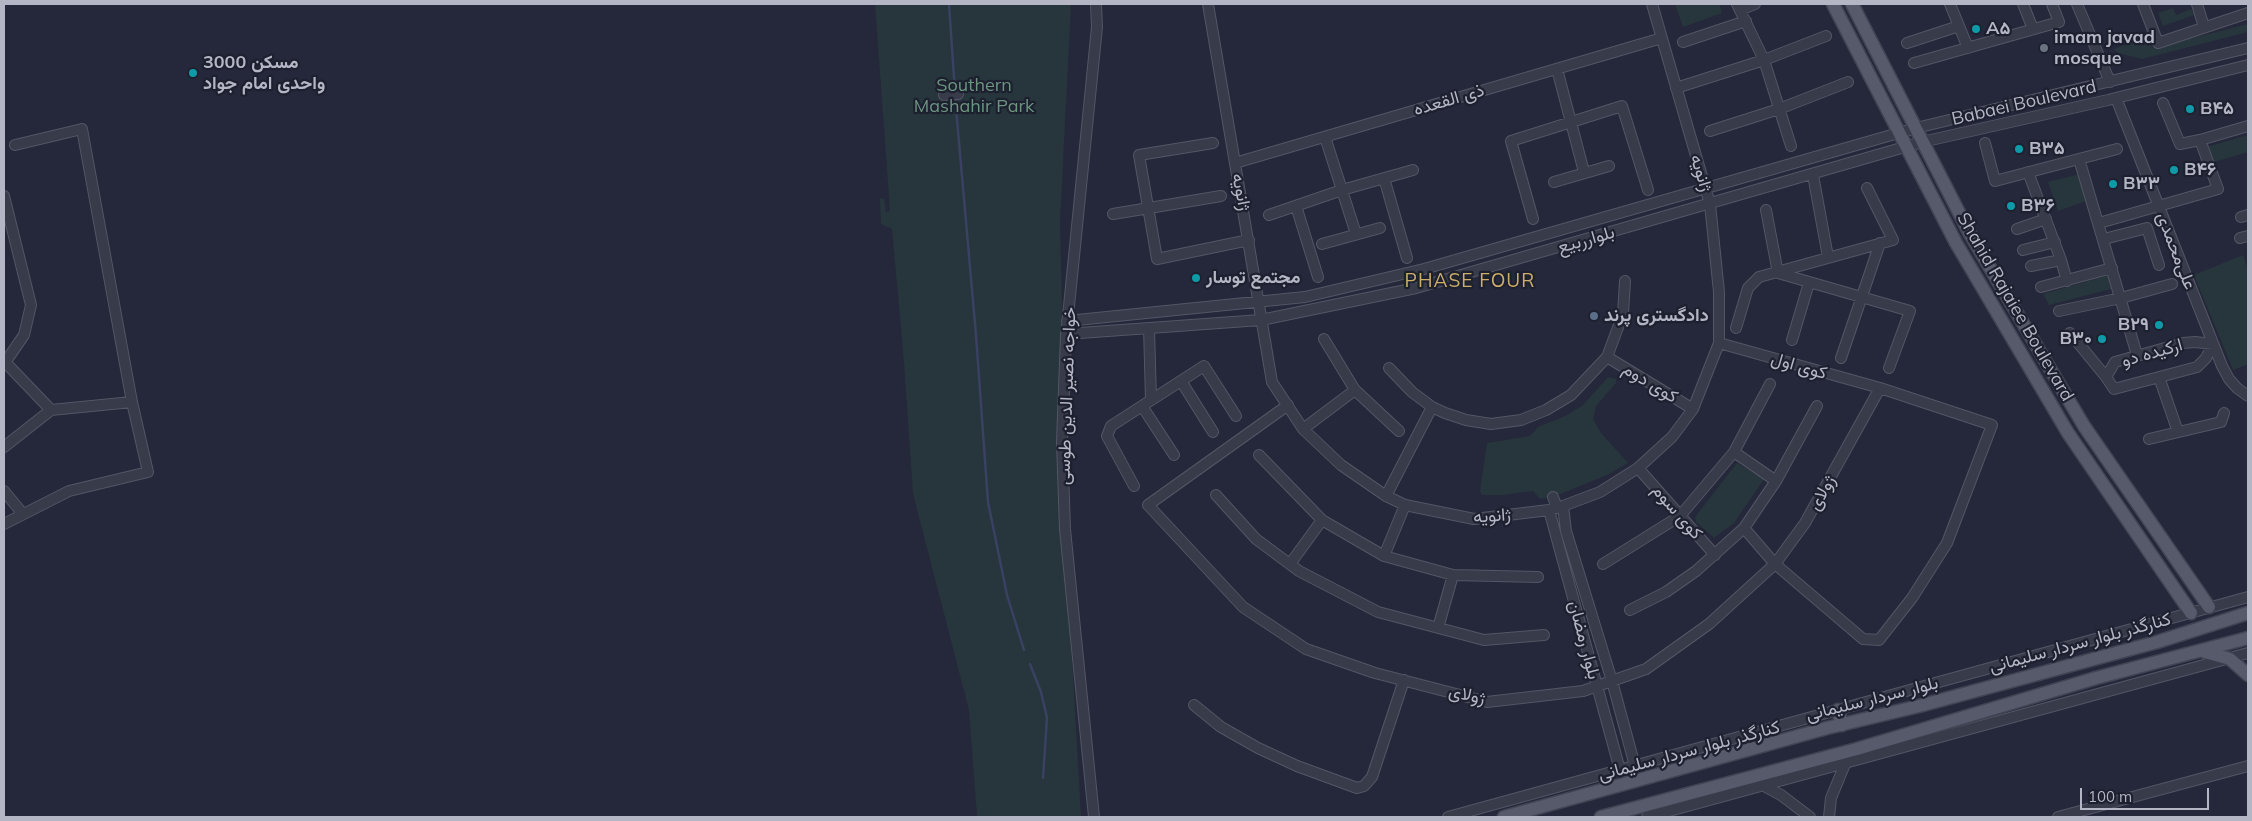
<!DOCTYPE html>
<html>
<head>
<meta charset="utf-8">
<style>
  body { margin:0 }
  #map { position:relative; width:2252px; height:821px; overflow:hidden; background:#25283a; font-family:Mulish,sans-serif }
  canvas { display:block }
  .frame { position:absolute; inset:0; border:5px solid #b4b6c6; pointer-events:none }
  .scale { position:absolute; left:2080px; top:788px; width:129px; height:22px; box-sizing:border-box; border:2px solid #b4b6c6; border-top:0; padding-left:6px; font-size:15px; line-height:18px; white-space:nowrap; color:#b4b6c6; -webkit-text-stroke:4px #1d202f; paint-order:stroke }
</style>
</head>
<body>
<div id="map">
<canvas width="2252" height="821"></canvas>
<div class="frame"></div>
<div class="scale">100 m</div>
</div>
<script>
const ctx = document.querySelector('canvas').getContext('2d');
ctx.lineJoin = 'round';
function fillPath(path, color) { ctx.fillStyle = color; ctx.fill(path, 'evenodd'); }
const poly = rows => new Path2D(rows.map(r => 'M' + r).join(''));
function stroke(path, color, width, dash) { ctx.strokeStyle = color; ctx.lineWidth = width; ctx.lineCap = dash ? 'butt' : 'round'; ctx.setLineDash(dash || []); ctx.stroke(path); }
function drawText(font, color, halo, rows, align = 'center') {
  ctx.font = font + ' Mulish,Vazirmatn,sans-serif'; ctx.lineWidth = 4.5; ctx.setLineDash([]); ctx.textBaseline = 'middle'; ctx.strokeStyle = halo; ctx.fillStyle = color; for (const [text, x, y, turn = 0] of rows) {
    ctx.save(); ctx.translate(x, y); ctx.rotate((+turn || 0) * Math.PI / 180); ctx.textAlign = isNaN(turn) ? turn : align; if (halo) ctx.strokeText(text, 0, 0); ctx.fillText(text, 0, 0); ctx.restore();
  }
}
fillPath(poly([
  [875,4,1071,4,1060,222,1069,604,1081,817,977,817,969,710,913,494,904,362,892,229,881,224,880,198,884,199,886,212,890,211],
  [1675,4,1719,4,1722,13,1683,27],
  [2173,8,2176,15,2191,9,2194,15,2163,26,2158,13],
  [2248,24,2248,32,2142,59,2118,53,2114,49,2145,37,2153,48],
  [2248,135,2248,152,2211,163,2207,147],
  [2080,174,2089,200,2058,211,2048,182],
  [2243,255,2248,270,2248,364,2233,370,2194,275],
  [2109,275,2115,288,2049,305,2043,294],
  [1608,377,1616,379,1616,383,1596,406,1593,419,1601,433,1628,463,1607,475,1553,497,1540,499,1533,491,1503,495,1482,495,1480,491,1487,443,1530,436,1538,427,1565,416,1582,406],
  [1737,463,1764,479,1734,523,1714,538,1696,522,1695,517]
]), '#27353c');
stroke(poly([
  [949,4,955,92],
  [955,97,976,335,988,502,1007,595,1024,650],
  [1030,664,1041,692,1047,718,1043,778]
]), '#3b4162', 2.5);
const minor = poly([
  [1208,4,1272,382,1303,429,1341,465,1386,496,1405,505,1474,519,1549,510,1563,506,1600,492,1638,468,1672,437,1693,409,1719,343,1719,292,1710,204,1652,4],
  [1737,4,1764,60,1791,146],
  [1950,4,1968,48],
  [2023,4,2033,29],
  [2077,4,2110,82],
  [2143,4,2158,43,2248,13],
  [2197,4,2204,27],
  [1740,10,1755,4],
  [1683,42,1746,21],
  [1907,43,1959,26],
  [1914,63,2059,22,2052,4],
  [1557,69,1584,172],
  [1676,88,1764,60,1826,36],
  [944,95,958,94],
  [2116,98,2222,366,2229,379,2237,388,2248,396],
  [2163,103,2180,144,2200,140],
  [1710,131,1779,109,1848,82],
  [1325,137,1356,234],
  [1213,143,1139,155,1157,259,1249,240],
  [1985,143,1995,181,2117,149],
  [2079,159,2137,355],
  [1235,163,1662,38],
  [2028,172,2061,260,2067,281],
  [1813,175,1828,257],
  [1384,178,1407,258],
  [1554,182,1609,166],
  [4,196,31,305,24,335,4,364],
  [1296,206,1318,277],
  [1766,210,1778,273,1910,311,1889,368],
  [1113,214,1221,196],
  [1269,215,1342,190,1413,170],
  [2241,217,2248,215],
  [1533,219,1511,141,1622,106,1648,190],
  [2099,223,2218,189,2200,140,2248,126],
  [2017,229,2046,219],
  [2240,238,2248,236],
  [2104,239,2147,228,2159,265],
  [1322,244,1380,228],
  [2023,250,2055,242],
  [2031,266,2061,260],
  [2041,287,2112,268],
  [2059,311,2121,298,2172,284],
  [1067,321,1305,297,1424,269,1916,128,2248,48],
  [1149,328,1151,400],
  [1736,328,1748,288,1759,277,1893,240,1867,188],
  [2070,333,2106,377],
  [1066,334,1261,320,1416,288,1922,142,2108,100,2248,65],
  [1324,339,1355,390,1399,431],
  [1792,340,1809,283],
  [2195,342,2213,344,2206,358,2197,367,2114,389,2106,377,2115,362,2183,343,2195,342],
  [1607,357,1693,409],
  [1841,358,1880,243],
  [5,362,51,410],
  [1389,368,1412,392,1432,407,1445,413,1466,420,1491,424,1521,420,1546,410,1571,395,1607,357,1623,314,1625,281],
  [2159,377,2178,432],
  [1181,381,1213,432],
  [1288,405,1148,505,1243,607,1306,649,1375,673,1487,702,1583,691,1646,669,1709,624,1775,564,1805,523,1880,388],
  [1142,406,1174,455],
  [1303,429,1355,390],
  [2149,439,2221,422,2224,413],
  [4,447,51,410,132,402],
  [1734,452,1776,481],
  [1259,455,1322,520,1384,556,1453,575,1538,577],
  [1638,468,1715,555],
  [1134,486,1107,436,1111,426,1204,366,1236,416],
  [4,491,23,514],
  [1216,495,1256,539,1299,571,1378,612,1484,640,1544,635],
  [1386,496,1432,407],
  [1553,497,1557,508],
  [1563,506,1566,531,1612,681,1635,766],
  [1549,510,1620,770],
  [4,524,69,491,148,472,132,402,82,129,15,145],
  [1744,528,1776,481,1817,406],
  [1384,556,1405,505],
  [1290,564,1322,520],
  [1603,564,1680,516,1734,452,1770,384],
  [1630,610,1666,592,1696,571,1744,528,1775,564,1863,639,1879,640,1912,598,1947,543,1992,425,1880,388,1719,343],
  [1438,628,1453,575],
  [1194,705,1221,727,1258,748,1297,766,1357,788,1364,786,1372,777,1404,680],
  [1764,786,1781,795,1810,817],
  [1094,817,1065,529,1062,442,1066,336,1097,27,1096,4],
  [1448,817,2248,597],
  [1647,817,2248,653],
  [1829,817,1831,798,1845,764],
  [2058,817,2248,766]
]);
const major = poly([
  [1833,4,1956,243,2068,433,2191,613],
  [1852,4,1970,234,2084,426,2209,607],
  [2205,652,2230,659,2248,675],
  [1838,710,1842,725],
  [1504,817,1827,728,1919,706,2157,642,2248,613],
  [1601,817,1857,749,2096,678,2248,638]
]);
stroke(minor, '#535665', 12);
stroke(major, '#414453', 15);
stroke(minor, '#383b4a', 10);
stroke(major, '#565a6a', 12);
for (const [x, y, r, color] of [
  [1976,29,5,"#0f9aa8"],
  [2044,48,5,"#6b7280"],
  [193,73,5,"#0f9aa8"],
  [2190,109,5,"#0f9aa8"],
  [2019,149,5,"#0f9aa8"],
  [2174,170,5,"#0f9aa8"],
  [2113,184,5,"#0f9aa8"],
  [2011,206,5,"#0f9aa8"],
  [1196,278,5,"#0f9aa8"],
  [1594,316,5,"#5c6f8a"],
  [2159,325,5,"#0f9aa8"],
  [2102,339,5,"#0f9aa8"]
]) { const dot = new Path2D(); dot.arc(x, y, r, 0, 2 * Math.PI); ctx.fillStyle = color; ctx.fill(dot); stroke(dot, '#1d202f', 2); }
drawText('bold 18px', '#b4b6c6', '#1d202f', [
  ["A۵",1986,29],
  ["imam javad",2054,38],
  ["mosque",2054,59],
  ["مسکن 3000",203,63],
  ["واحدی امام جواد",203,84],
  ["B۴۵",2200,109],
  ["B۳۵",2029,149],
  ["B۴۶",2184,170],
  ["B۳۳",2123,184],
  ["B۳۶",2021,206],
  ["مجتمع توسار",1206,278],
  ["دادگستری پرند",1604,316],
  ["B۲۹",2149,325,"right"],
  ["B۳۰",2092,339,"right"]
], 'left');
drawText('18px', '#6c9580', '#1d202f', [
  ["Southern",974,86],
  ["Mashahir Park",974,107]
]);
drawText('18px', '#b4b6c6', '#1d202f', [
  ["ذی القعده",1449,100,-16],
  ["Babaei Boulevard",2024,103,-13],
  ["ژانویه",1701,173,73],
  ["ژانویه",1241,192,79],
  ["بلوارربیع",1586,240,-16],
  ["علی‌محمدی",2176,251,69],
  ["Shahid Rajaiee Boulevard",2015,307,60],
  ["ارکیده دو",2152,353,-16],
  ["کوی اول",1799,366,16],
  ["کوی دوم",1650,383,31],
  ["خواجه نصیر الدین طوسی",1067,396,-88],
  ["ژولای",1822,493,-61],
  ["کوی سوم",1677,512,49],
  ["ژانویه",1492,516,-4],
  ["بلوار رمضان",1584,640,75],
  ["کنارگذر بلوار سردار سلیمانی",2080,643,-15],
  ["ژولای",1467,695,12],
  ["بلوار سردار سلیمانی",1872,699,-14],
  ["کنارگذر بلوار سردار سلیمانی",1689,751,-15]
]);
ctx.letterSpacing = '1px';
drawText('19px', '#ccad69', '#1d202f', [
  ["PHASE FOUR",1470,281]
]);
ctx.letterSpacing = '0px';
</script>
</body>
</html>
